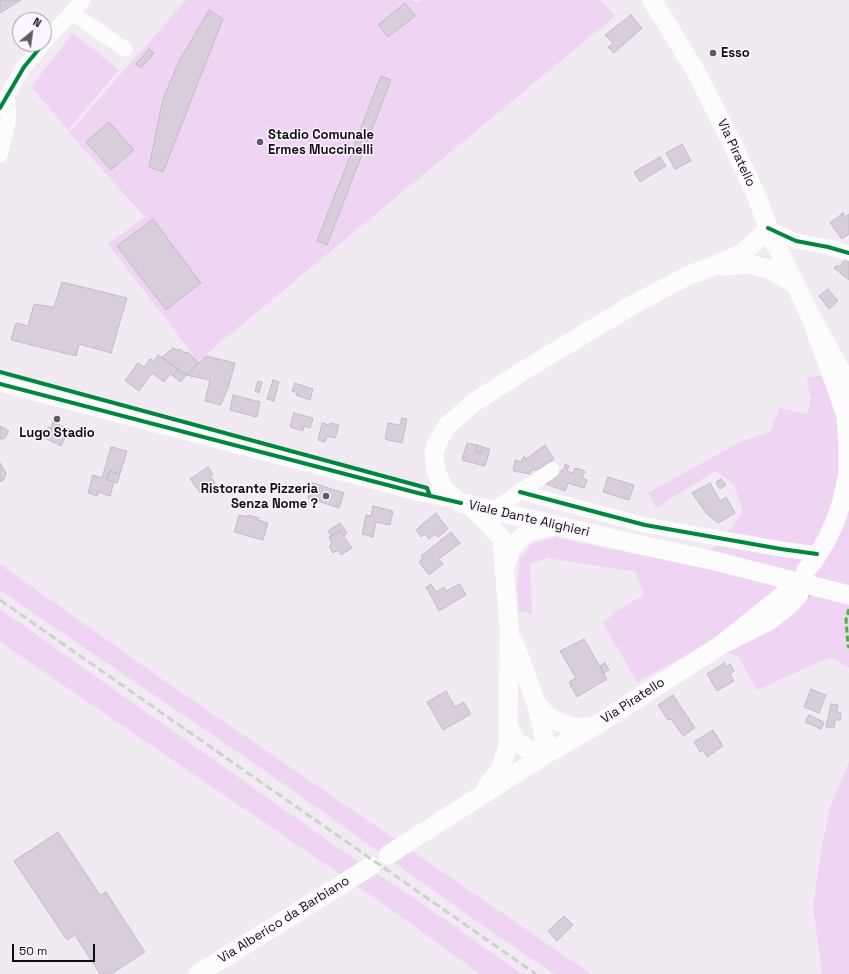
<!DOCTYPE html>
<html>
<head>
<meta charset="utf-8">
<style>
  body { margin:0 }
  #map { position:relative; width:849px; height:974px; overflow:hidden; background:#f1eaf2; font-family:"Space Grotesk",sans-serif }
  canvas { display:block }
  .north { position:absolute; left:12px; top:12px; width:40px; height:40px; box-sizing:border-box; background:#fdf5ff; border:1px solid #9e98a0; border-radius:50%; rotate:29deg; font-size:11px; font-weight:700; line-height:16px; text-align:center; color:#100c11 }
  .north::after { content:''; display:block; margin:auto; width:14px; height:18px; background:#5f5a60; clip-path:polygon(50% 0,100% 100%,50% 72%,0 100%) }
  .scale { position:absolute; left:12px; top:944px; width:83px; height:18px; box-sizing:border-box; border:2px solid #100c11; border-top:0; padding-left:5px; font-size:12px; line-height:14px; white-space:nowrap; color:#100c11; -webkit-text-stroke:3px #fdf5ff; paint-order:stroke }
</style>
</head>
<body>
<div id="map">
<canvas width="849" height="974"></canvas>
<div class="north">N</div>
<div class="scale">50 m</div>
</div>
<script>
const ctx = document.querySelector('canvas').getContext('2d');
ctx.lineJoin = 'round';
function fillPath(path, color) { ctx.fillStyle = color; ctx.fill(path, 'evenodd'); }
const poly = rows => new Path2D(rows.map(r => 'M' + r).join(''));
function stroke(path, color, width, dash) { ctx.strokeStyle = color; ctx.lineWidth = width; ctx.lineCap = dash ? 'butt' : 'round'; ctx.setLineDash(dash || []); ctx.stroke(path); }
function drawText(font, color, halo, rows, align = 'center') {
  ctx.font = font + ' "Space Grotesk",sans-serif'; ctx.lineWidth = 3; ctx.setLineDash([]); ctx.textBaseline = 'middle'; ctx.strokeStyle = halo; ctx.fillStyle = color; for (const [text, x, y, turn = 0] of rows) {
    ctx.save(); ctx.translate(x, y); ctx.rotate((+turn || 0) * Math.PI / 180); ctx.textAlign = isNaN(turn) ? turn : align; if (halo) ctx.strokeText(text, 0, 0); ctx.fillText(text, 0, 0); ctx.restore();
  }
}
fillPath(poly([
  [186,0,412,0,417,3,421,0,601,0,615,16,198,361,108,244,145,217,69,133],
  [73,33,119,70,68,130,31,87],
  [824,375,849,392,849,668,830,657,757,690,738,656,701,647,637,682,603,623,618,610,644,595,635,571,616,569,547,558,530,564,532,614,519,611,517,587,520,558,532,544,555,537,614,550,711,549,731,528,743,512,734,484,715,471,656,508,648,493,742,441,770,432,779,408,807,414,811,398,806,378],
  [0,564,159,677,591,974,554,974,482,925,251,761,45,621,0,590],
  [0,609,347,854,411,896,522,974,480,974,385,905,0,642],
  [849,762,849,974,822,974,813,906,822,846,830,807]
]), '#efd4f4');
const building = poly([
  [0,0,21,0,0,13,0,0],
  [405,3,415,16,388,37,378,25,405,3],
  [209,10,223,19,163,172,149,167,163,99,178,63,209,10],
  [631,15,642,28,614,53,608,47,613,43,605,35,631,15],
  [149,49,154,53,141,68,136,64,149,49],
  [381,76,391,80,327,245,317,241,381,76],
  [109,122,134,150,111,170,86,142,109,122],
  [682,144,691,161,675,169,666,153,682,144],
  [660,157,666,166,640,182,634,172,660,157],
  [843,213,845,217,849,214,849,234,842,239,830,223,843,213],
  [153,219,201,283,166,310,117,246,153,219],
  [845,259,849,262,849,280,834,268,837,265,839,267,845,259],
  [62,282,127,298,111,353,79,344,76,356,11,340,16,323,28,326,34,304,54,307,62,282],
  [828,289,838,301,829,309,819,296,828,289],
  [173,348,177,350,180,349,185,353,188,352,199,363,186,375,162,357,173,348],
  [158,355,178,369,173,376,170,374,164,382,152,373,139,391,125,381,138,363,144,367,150,359,154,361,158,355],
  [206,356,235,363,229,385,221,405,205,401,210,380,186,375,206,356],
  [178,369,186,375,181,382,173,376,178,369],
  [273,380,279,382,274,401,267,399,273,380],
  [258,381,262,382,259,393,255,391,258,381],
  [295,383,313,389,310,400,296,395,297,393,292,391,295,383],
  [233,395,260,402,257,417,230,410,233,395],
  [294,413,313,418,310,428,304,426,303,431,290,427,294,413],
  [402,418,407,419,402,443,385,439,388,423,400,425,402,418],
  [53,422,69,429,61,446,45,438,48,427,51,428,53,422],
  [322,423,329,425,330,423,339,425,335,438,327,436,325,442,318,440,322,423],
  [0,426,9,431,4,439,1,438,0,440,0,426],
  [467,443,477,445,476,452,481,453,483,447,490,449,485,466,462,460,467,443],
  [477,445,483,447,481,453,476,452,477,445],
  [545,445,554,459,537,471,533,469,530,474,513,471,515,460,521,462,524,456,526,459,545,445],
  [111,447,127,451,120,474,110,471,107,480,114,482,110,496,98,492,97,496,88,493,93,475,102,478,111,447],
  [0,463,6,473,4,479,0,482,0,463],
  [565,464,569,466,567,471,573,473,575,468,585,471,582,478,587,480,584,488,568,483,565,491,546,484,548,479,564,469,565,464],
  [208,467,213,474,210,476,215,483,201,494,190,479,208,467],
  [110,471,120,474,117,483,107,480,110,471],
  [608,477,634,485,629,500,603,492,608,477],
  [721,479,726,485,720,489,716,482,721,479],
  [313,483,344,493,339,508,308,498,313,483],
  [710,483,720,501,726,497,735,513,718,523,706,513,692,493,710,483],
  [373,506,393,511,390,525,376,522,373,537,362,534,366,515,371,516,373,506],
  [436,513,448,529,438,537,435,534,429,539,425,534,421,537,416,530,420,527,419,527,436,513],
  [239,515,247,517,248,515,259,518,258,520,268,523,263,540,234,532,239,515],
  [340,523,347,533,344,536,340,531,331,536,328,531,340,523],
  [340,531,352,548,341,555,338,550,333,553,329,546,332,544,329,537,340,531],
  [451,532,460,543,439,559,443,564,429,575,419,562,423,558,421,556,451,532],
  [431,584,436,592,444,587,446,591,460,584,466,595,439,611,426,587,431,584],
  [584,639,607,679,577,697,569,682,576,678,560,651,584,639],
  [605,663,609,670,604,673,600,666,605,663],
  [724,663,726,667,730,664,734,671,730,674,734,681,717,691,707,674,724,663],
  [811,689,826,695,819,713,804,707,811,689],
  [446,691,455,707,464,702,471,714,443,730,427,702,446,691],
  [673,695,695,728,683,736,671,719,668,720,658,705,673,695],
  [831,704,838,705,837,712,841,713,840,720,835,720,834,728,826,727,831,704],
  [809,715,824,722,821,729,805,722,809,715],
  [713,730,723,746,707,757,703,750,700,752,694,742,713,730],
  [58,832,100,895,106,892,145,952,111,974,100,974,75,935,67,940,14,861,58,832],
  [564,916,573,925,557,941,548,931,564,916]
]);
fillPath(building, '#d8cdda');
stroke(building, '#c2bcc3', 1);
stroke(poly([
  [799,594,819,573]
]), '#cfc9d0', 19, [19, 10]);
stroke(poly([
  [72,13,125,49],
  [44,43,83,0],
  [0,108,24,67,43,44],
  [0,155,9,118,7,96],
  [768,228,796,241,828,247,849,253],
  [0,384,418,493,460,502],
  [520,492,645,525,781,549,817,554],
  [493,510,552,470]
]), '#fdfcfd', 15);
stroke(poly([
  [651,0,657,8,695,70,732,143,757,197,768,228,809,313],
  [768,228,754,243,739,255,711,267,687,276,631,306,531,366,473,403,447,426,437,443,434,454,436,471,444,489,461,503,631,543,715,561,849,595],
  [724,266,748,264,769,269,795,284],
  [468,504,488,523,502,539,509,628,508,745,501,768,486,788],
  [505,566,512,547,527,532,553,526],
  [806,570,813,562,826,541,835,522,842,501,848,474,848,449,846,416,835,384,809,313,842,373,849,394],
  [787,592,721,645,769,621,789,605,799,594],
  [514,642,536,703,544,737,543,756],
  [536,703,548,717,571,727,593,727],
  [509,727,516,741,529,750,543,756],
  [388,855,543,756,593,727,721,645],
  [198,974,371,866]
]), '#fdfcfd', 19);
stroke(poly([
  [0,600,536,974]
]), '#d2d0d3', 3, [8, 4]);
stroke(poly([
  [849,609,846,620,848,645,849,648]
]), '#54b044', 3, [6, 3]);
stroke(poly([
  [0,108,24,67,43,44],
  [768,228,796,241,828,247,849,253],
  [0,372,427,488,430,496],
  [0,384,418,493,461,503],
  [520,492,645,525,781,549,817,554]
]), '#00873e', 4);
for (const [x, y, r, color] of [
  [713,53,4,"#5f5a60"],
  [260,142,4,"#5f5a60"],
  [57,419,4,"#5f5a60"],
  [326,496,4,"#5f5a60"]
]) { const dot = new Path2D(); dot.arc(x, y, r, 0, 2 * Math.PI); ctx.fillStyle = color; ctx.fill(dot); stroke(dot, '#fdf5ff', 1.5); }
drawText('bold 13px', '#100c11', '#fdf5ff', [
  ["Esso",721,53],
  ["Stadio Comunale",268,135],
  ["Ermes Muccinelli",268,150],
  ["Lugo Stadio",57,433,"center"],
  ["Ristorante Pizzeria",318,489,"right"],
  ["Senza Nome ?",318,504,"right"]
], 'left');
drawText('13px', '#100c11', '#fdf5ff', [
  ["Via Piratello",736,153,65],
  ["Viale Dante Alighieri",529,519,13],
  ["Via Piratello",633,701,-33],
  ["Via Alberico da Barbiano",284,920,-32]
]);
</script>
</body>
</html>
